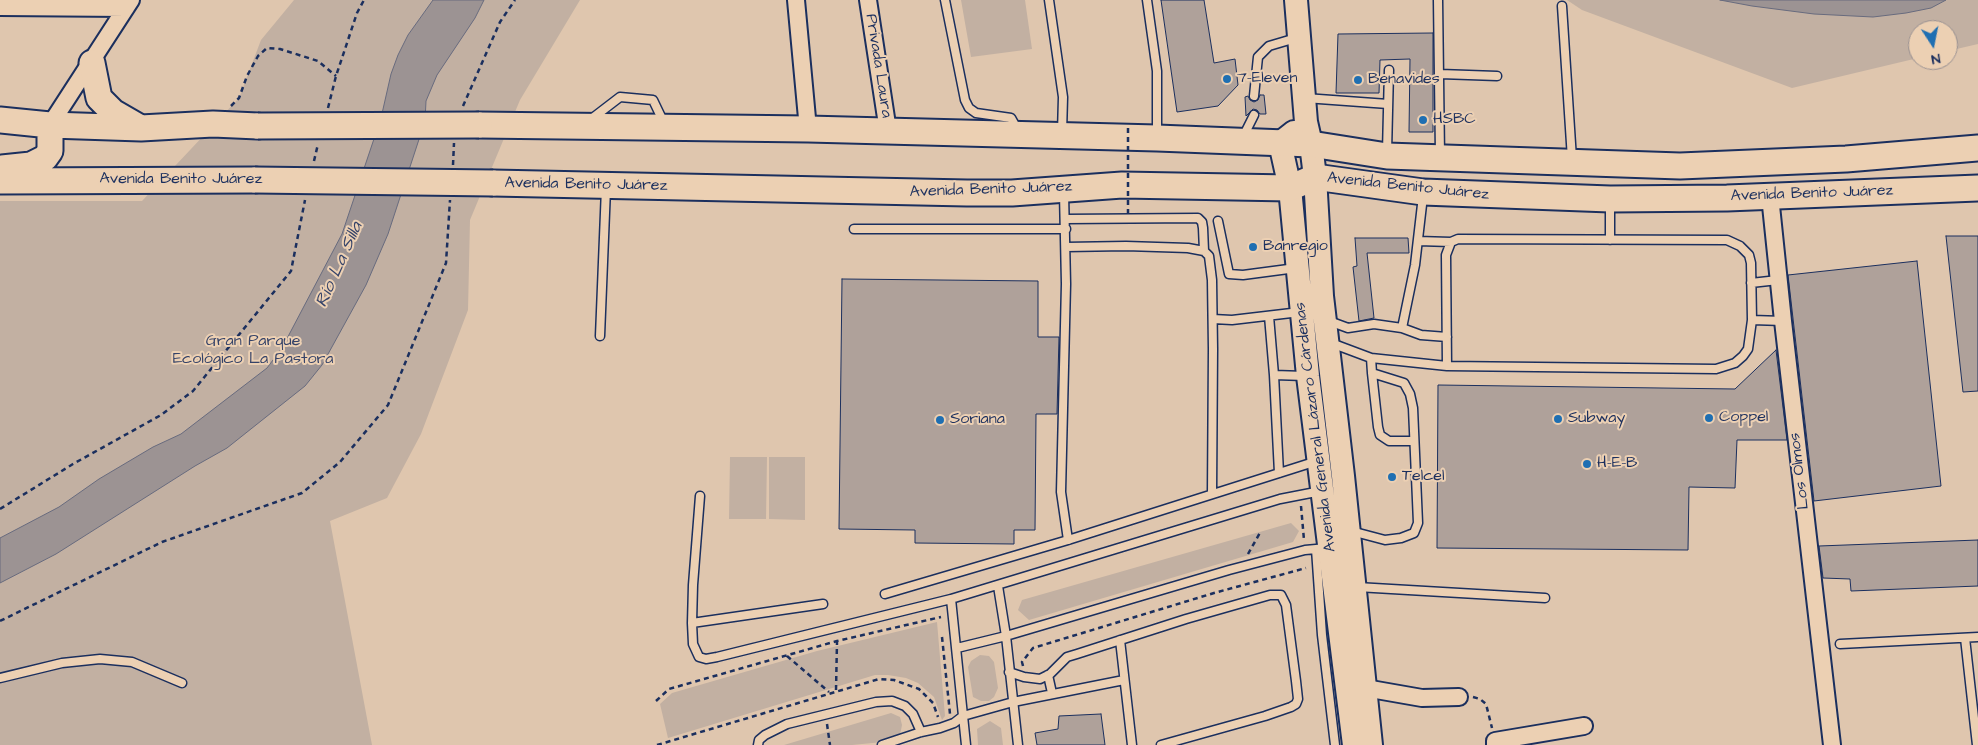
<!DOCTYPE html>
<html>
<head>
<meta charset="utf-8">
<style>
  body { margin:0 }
  #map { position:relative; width:1978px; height:745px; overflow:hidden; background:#dfc6ae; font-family:"Architects Daughter",sans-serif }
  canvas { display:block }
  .north { position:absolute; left:1908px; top:20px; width:50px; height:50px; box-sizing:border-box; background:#ecd0b3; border:1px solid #989091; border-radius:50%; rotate:169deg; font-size:14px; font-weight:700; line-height:20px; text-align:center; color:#1b2f5e }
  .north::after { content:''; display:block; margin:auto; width:18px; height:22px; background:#1f6fb2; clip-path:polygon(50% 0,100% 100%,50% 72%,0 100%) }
</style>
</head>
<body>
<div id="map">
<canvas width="1978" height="745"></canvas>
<div class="north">N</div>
</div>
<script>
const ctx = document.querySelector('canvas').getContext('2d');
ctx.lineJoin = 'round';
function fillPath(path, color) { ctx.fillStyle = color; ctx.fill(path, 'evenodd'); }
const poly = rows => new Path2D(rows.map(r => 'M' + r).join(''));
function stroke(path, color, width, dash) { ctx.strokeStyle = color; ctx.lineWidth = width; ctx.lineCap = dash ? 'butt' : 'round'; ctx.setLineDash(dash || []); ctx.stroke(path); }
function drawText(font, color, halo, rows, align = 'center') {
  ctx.font = font + ' "Architects Daughter",sans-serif'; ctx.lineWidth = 4; ctx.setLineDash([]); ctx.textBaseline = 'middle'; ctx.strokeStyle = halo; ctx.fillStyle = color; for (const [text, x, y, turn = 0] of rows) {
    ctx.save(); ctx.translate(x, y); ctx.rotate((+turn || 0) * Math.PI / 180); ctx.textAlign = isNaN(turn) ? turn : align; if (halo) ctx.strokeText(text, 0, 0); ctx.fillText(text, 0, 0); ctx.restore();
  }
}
fillPath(poly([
  [294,0,580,0,520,100,470,220,468,310,421,434,387,498,330,521,372,745,0,745,0,201,142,201,239,98,261,40],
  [961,0,1025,0,1032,49,971,57],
  [1567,0,1978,0,1978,44,1948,51,1948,30,1918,30,1918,58,1792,88,1582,10],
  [730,457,767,457,766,519,729,519],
  [769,457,805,457,805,520,769,519],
  [1291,523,1299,531,1293,542,1029,620,1018,610,1022,600],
  [937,622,945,716,942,720,934,697,918,683,906,678,888,675,875,675,668,738,660,704,672,693,817,651],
  [980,655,989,656,994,662,998,688,994,697,989,701,981,701,973,697,968,667,971,661],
  [891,713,900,717,902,725,900,735,893,741,852,745,784,745],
  [990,721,1001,728,1003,745,978,745,977,729]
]), '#c2b0a2');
const water = poly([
  [433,0,484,0,475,18,437,75,426,101,425,121,388,234,366,285,322,365,305,386,227,448,195,466,56,554,0,583,0,538,59,507,99,479,153,447,181,434,267,368,282,348,342,234,381,118,391,74,398,55,408,35,433,0],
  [1720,0,1946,0,1931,8,1906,13,1873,17,1814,14,1752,6,1720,0]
]);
fillPath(water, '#9c9393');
stroke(water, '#686b7e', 1);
const building = poly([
  [1161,0,1204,0,1214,63,1235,59,1238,85,1218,106,1177,112,1161,0],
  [1433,33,1433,132,1409,132,1410,59,1380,60,1379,93,1336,93,1338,34,1433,33],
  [1260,95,1264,95,1266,114,1260,114,1257,110,1253,109,1246,116,1245,97,1248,96,1250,100,1254,102,1258,100,1260,95],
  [1946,236,1978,236,1978,391,1963,392,1946,236],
  [1355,238,1408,238,1409,253,1367,253,1374,318,1359,321,1353,267,1357,266,1355,238],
  [1917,261,1941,486,1814,501,1788,275,1917,261],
  [842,279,1038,281,1038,337,1059,337,1057,414,1036,414,1035,530,1014,530,1014,544,915,543,915,530,839,529,842,279],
  [1776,350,1787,440,1737,440,1735,488,1689,487,1688,550,1437,548,1438,385,1735,389,1776,350],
  [1978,540,1978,586,1851,591,1850,579,1823,578,1819,546,1978,540],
  [1101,714,1105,745,1037,745,1035,733,1058,729,1059,716,1101,714]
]);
fillPath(building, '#afa19a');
stroke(building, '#1b2f5e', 1);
const lane = poly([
  [945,0,965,100,969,108,976,113,1011,118,1016,127,1013,130],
  [1049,0,1063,97,1062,133],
  [1147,0,1157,71,1157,136],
  [1438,0,1440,155],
  [1562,6,1572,159],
  [1440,74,1497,76],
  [1254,96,1258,57,1269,46,1296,38],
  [1305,98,1388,104],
  [590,120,620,97,653,100,664,123],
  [1243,137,1254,115],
  [1387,152,1389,70],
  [1064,193,1066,284,1061,492,1068,540],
  [1065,219,1198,218,1202,222,1203,228,1204,251],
  [1218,221,1229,274,1243,275,1296,268],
  [854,229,1066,229],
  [1610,240,1610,203],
  [1418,241,1451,242],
  [1066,247,1126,246,1188,248,1204,251,1209,256,1212,280,1213,349,1212,494],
  [1751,283,1778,280],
  [1269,316,1274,375,1279,473],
  [1213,319,1232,320,1300,312],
  [1329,321,1348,328,1374,324,1402,328,1415,265,1423,196],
  [1402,328,1421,335,1447,337],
  [600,336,606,188],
  [1331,343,1371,358,1447,366,1716,369,1735,363,1743,356,1748,349,1752,320,1783,321],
  [1447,366,1446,255,1451,242,1458,239,1727,240,1740,246,1749,255,1751,263,1752,320],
  [1372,373,1378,427,1380,435,1389,441,1414,441],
  [1274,375,1305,376],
  [700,496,693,585,692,623,693,644,699,657,706,659,717,657,951,599],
  [1351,531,1385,540,1401,538,1414,533,1418,523,1413,408,1410,394,1404,383,1372,373,1371,358],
  [1316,549,1322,635,1335,745],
  [1357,587,1545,598],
  [885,594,1068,540,1317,461],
  [692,623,823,604],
  [1965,638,1977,745],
  [1120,640,1132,745],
  [1840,644,1978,637],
  [957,648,1006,636,998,586],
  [1009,672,1024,677,1040,679,1050,674,1067,657,1077,654,1186,619,1270,595,1281,595,1286,605,1296,681,1298,699,1296,704,1291,707,1265,716,1161,745],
  [1048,675,1052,693],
  [0,678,62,663,100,659,132,662,182,683],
  [758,745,759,740,765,735,787,724,876,702,892,701,905,706,913,714,921,732],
  [882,745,921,732,940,728,954,723,963,716,1013,702,1124,680],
  [966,745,951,599,1280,499,1321,491],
  [1018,745,1006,636,1229,570,1305,550,1327,548]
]);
const street = poly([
  [796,0,808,129],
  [868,0,888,131],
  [0,7,126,8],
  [50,125,131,0],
  [1770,196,1783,321,1832,745],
  [1365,688,1422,698,1459,697],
  [1495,745,1495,741,1584,726]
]);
const secondary = poly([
  [1296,0,1306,122,1311,144,1315,177,1322,296,1343,476,1371,745],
  [1294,132,1280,143,1290,188,1308,376,1354,745]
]);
const primary = poly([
  [92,63,99,98,113,112,139,127],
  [0,120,50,125,141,128,213,124,258,126],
  [479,125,808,129,1157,138,1311,144,1387,156,1680,166,1846,159,1978,148],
  [2,168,31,165,45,158,50,151,50,125],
  [0,181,255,180],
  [493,183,967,193,1012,193,1122,185,1290,188,1315,177,1423,192,1610,199,1727,198,1978,188]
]);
stroke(lane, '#1b2f5e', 11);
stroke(street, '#1b2f5e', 20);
stroke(secondary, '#1b2f5e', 26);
stroke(primary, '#1b2f5e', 29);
stroke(poly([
  [231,106,239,98,247,76,258,56,267,48,280,49,318,61,336,76],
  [463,106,500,22,515,0],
  [328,108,336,76,357,13,364,0],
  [314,161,318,144],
  [453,165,454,143],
  [1301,506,1304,540],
  [0,509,73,464,161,415,193,391,291,271,305,200],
  [1248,554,1261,531],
  [0,621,162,542,302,493,340,462,388,405,446,263,450,200],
  [942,637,950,714],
  [787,656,829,692],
  [1023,666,1022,662,1033,648,1214,593,1306,568],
  [836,690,837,642],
  [1473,697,1480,699,1486,704,1492,728],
  [656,701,669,689,837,641,941,617],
  [827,724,830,745],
  [657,745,879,679,894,680,919,689,933,703,938,717]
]), '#1b2f5e', 2.5, [5, 4]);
stroke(lane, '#ecd0b3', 8);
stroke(street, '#ecd0b3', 16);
stroke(secondary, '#ecd0b3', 22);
stroke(primary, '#ecd0b3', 25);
const primaryBridge = poly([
  [258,126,479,125],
  [255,180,493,183]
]);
stroke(primaryBridge, '#1b2f5e', 29, []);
stroke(poly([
  [1128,214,1128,126]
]), '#1b2f5e', 2.5, [5, 4]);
stroke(primaryBridge, '#ecd0b3', 25);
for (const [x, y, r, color] of [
  [1227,79,5,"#1f6fb2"],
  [1358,80,5,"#1f6fb2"],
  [1423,120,5,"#1f6fb2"],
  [1253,247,5,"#1f6fb2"],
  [1709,418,5,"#1f6fb2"],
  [1558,419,5,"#1f6fb2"],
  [940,420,5,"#1f6fb2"],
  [1587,464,5,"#1f6fb2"],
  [1392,477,5,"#1f6fb2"]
]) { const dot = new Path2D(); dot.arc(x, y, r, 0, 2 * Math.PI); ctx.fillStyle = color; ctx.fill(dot); stroke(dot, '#ecd0b3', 2); }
drawText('16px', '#1b2f5e', '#ecd0b3', [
  ["Privada Laura",878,66,81],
  ["Avenida Benito Juárez",181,180],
  ["Avenida Benito Juárez",586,185,1],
  ["Avenida Benito Juárez",1408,187,6],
  ["Avenida Benito Juárez",991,190,-2],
  ["Avenida Benito Juárez",1812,194,-2],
  ["Avenida General Lázaro Cárdenas",1316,427,-97],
  ["Los Olmos",1800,471,-97]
]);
drawText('16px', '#1b2f5e', '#ecd0b3', [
  ["7-Eleven",1237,79],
  ["Benavides",1368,80],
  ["HSBC",1433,120],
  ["Banregio",1263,247],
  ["Coppel",1719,418],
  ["Subway",1568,419],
  ["Soriana",950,420],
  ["H-E-B",1597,464],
  ["Telcel",1402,477]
], 'left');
drawText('16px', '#344268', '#ecd0b3', [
  ["Gran Parque",253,342],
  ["Ecológico La Pastora",253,360]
]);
drawText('italic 18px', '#354369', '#ecd0b3', [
  ["Río La Silla",340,265,-66]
]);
</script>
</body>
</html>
